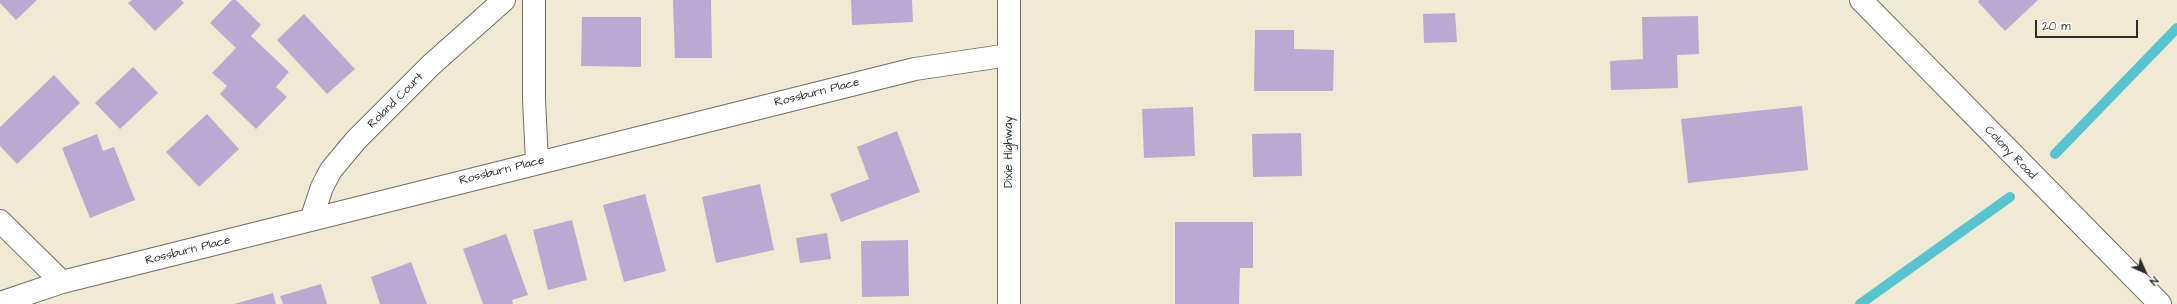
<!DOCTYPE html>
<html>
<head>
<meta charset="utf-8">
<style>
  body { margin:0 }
  #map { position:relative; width:2177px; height:304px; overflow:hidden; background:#f1ead3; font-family:"Architects Daughter",sans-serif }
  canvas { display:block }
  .north { position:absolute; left:2125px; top:252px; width:40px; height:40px; -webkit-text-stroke:3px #fff; paint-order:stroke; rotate:135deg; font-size:11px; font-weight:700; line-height:16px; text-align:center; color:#2b2b2b }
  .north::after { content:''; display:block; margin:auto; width:14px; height:18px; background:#2b2b2b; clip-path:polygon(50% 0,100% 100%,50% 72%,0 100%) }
  .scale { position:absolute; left:2035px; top:20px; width:103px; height:18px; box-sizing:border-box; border:2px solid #2b2b2b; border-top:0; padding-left:5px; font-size:12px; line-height:14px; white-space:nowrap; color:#2b2b2b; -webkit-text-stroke:3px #fff; paint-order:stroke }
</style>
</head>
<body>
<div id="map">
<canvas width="2177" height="304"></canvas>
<div class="north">N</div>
<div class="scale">20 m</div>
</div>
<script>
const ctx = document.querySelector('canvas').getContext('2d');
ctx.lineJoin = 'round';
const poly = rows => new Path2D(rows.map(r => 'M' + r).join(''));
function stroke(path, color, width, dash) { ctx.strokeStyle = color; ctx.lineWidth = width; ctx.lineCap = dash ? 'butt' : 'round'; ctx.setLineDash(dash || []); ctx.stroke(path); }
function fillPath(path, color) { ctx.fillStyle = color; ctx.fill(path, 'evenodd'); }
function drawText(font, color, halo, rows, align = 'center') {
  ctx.font = font + ' "Architects Daughter",sans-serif'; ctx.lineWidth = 3; ctx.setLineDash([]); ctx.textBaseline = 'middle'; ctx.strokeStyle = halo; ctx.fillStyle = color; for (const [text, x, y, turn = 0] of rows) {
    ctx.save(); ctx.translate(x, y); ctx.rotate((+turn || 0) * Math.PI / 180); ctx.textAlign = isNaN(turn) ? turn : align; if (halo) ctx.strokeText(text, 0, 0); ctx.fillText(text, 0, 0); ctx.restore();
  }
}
stroke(poly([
  [2055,154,2177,28],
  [1860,304,2010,197]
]), '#58c4d2', 10);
fillPath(poly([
  [0,0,37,0,16,20,0,3],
  [132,0,181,0,184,3,155,31,128,3],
  [232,0,236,0,261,25,251,36,289,72,276,87,287,97,256,129,220,94,227,86,212,73,236,48,210,23],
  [673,0,711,0,712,58,675,58],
  [851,0,912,0,913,22,852,25],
  [1979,0,2038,0,2005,31,1978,2],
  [1455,13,1457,42,1424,43,1423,14],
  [304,14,355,69,327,94,277,40],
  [1698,16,1699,54,1677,55,1678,88,1611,90,1610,61,1643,59,1642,17],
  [582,17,641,17,641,67,581,66],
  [1255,30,1294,30,1294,49,1334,50,1333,91,1254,91],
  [133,67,158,93,120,129,95,103],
  [54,75,80,103,17,164,0,146,0,127],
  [1802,106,1808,170,1688,183,1681,119],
  [1193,107,1195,156,1144,158,1142,109],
  [207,114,239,149,199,187,166,152],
  [897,131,920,192,841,222,830,194,869,179,857,147],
  [1301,133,1302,176,1253,177,1252,134],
  [97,134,103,151,114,147,135,200,90,218,62,148],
  [760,184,774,250,716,263,702,197],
  [645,194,666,271,624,282,603,205],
  [572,220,587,280,548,290,533,230],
  [1175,222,1253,222,1253,268,1240,268,1239,304,1175,304],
  [827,233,831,259,800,263,796,238],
  [506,234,528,295,512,300,513,304,483,304,463,249],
  [908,240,909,296,862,297,861,241],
  [411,262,427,304,380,304,371,277],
  [321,284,327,304,283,304,280,296],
  [273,293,276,304,234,304]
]), '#bba9d1');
const minor = poly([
  [534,0,534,99,537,162],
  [1861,0,2160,304],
  [311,220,322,187,331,170,356,140,431,65,504,0],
  [0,221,62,282],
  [0,303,62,282,915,69,1009,55]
]);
const major = poly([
  [1009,304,1009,0]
]);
stroke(minor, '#706e66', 24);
stroke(major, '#706e66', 24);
stroke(minor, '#fff', 22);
stroke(major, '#fff', 22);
drawText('12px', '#2b2b2b', '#fff', [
  ["Rossburn Place",817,93,-14],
  ["Roland Court",396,101,-45],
  ["Dixie Highway",1009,152,-90],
  ["Colony Road",2010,153,46],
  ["Rossburn Place",502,171,-14],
  ["Rossburn Place",188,251,-14]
]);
</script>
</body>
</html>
